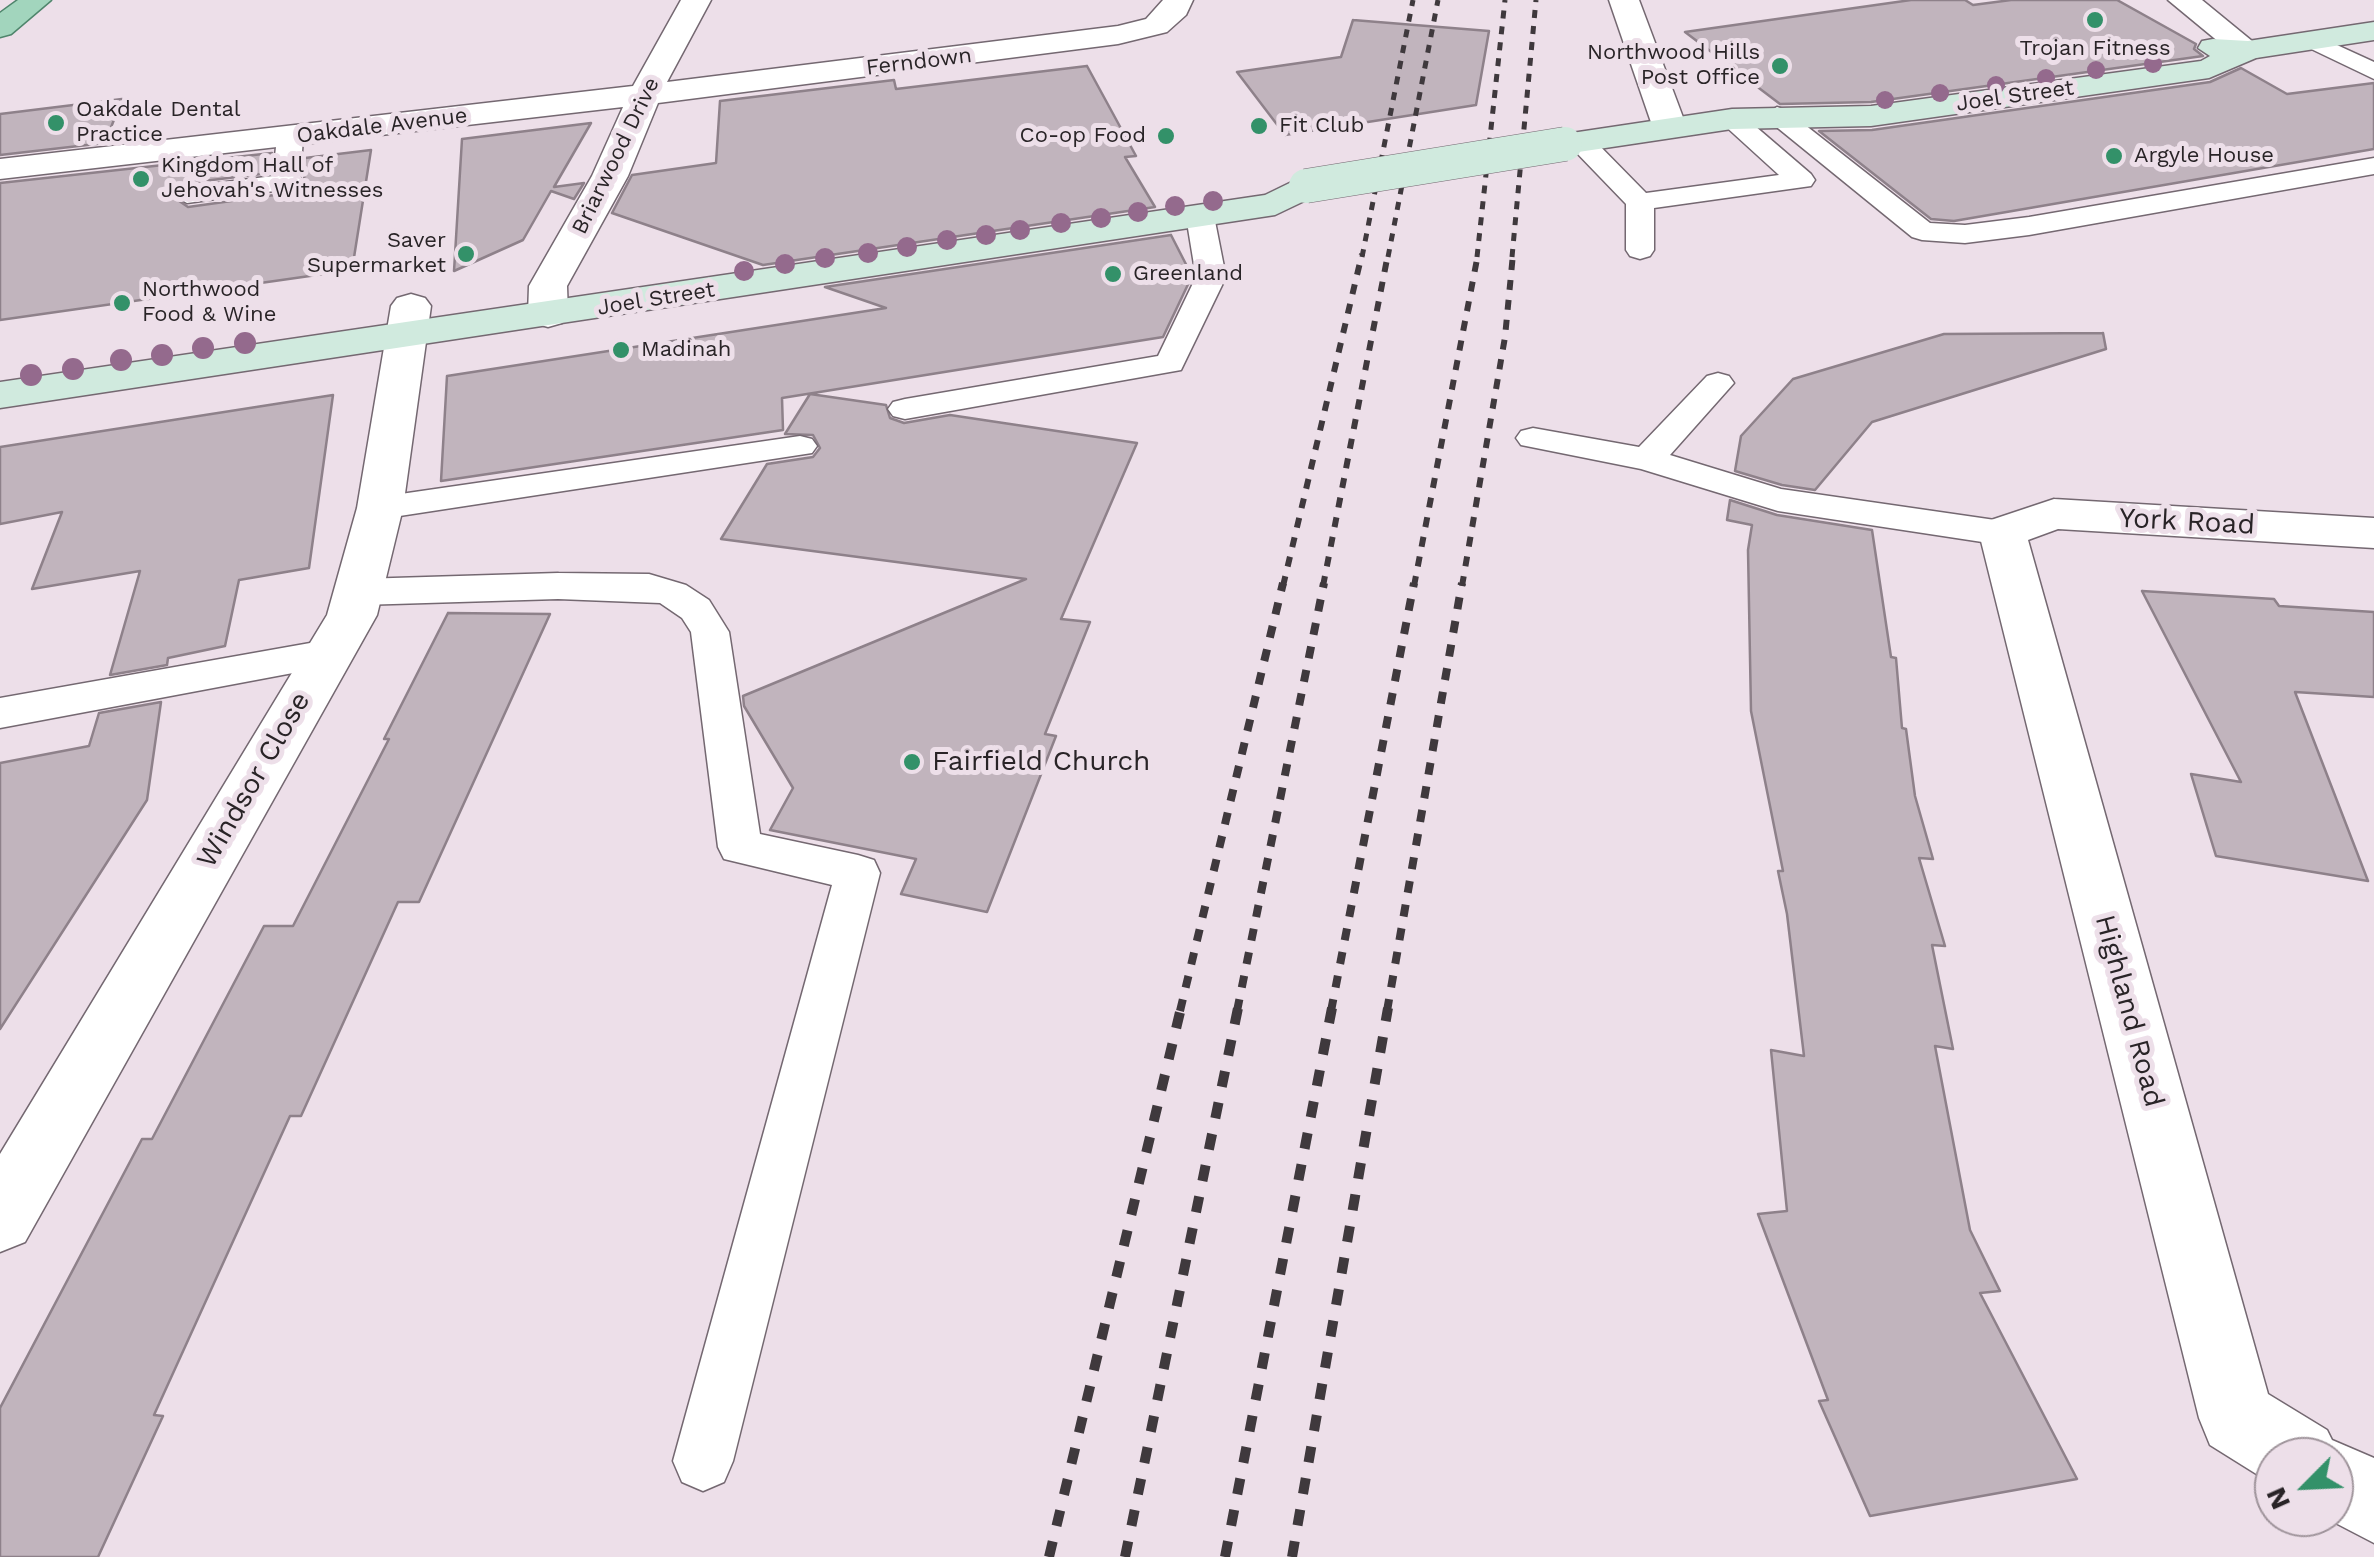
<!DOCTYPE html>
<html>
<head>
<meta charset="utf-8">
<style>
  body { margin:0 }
  #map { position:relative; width:2374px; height:1557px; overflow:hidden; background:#eddfe9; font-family:"Work Sans",sans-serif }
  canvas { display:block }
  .north { position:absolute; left:2254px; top:1437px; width:100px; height:100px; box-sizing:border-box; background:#eddfe9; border:2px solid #9f949b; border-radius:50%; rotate:246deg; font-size:28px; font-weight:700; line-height:40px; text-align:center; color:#292427 }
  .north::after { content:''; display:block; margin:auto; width:35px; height:45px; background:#339169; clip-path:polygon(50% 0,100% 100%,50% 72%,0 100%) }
</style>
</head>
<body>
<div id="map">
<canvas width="2374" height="1557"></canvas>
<div class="north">N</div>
</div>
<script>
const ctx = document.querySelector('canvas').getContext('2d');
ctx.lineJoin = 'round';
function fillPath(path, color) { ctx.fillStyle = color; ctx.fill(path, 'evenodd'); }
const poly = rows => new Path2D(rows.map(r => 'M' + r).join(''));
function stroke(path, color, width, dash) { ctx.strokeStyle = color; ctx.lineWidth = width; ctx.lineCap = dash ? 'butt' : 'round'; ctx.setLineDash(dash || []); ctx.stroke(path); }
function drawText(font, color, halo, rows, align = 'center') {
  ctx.font = font + ' "Work Sans",sans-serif'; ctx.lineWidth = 10; ctx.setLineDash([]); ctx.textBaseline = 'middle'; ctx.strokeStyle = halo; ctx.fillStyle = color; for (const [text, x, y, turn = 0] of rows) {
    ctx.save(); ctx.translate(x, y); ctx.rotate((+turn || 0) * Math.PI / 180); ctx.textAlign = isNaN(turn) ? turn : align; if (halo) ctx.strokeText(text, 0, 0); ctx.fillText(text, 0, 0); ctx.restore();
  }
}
const building = poly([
  [1911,0,1965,0,1973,5,2011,0,2117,0,2196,44,2194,49,2203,56,1871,102,1780,104,1685,32,1911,0],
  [1353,20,1489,31,1476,105,1285,135,1237,72,1341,57,1353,20],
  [1087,66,1136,156,1125,157,1155,207,763,265,612,213,632,175,716,163,720,101,894,80,896,89,1087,66],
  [2241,68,2287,94,2374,83,2374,149,1954,221,1931,219,1819,131,1872,130,2210,82,2241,68],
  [122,99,105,143,0,155,0,114,122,99],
  [591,123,554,187,584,183,574,199,551,191,523,240,454,271,462,139,591,123],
  [371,150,352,270,0,320,0,183,272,153,270,173,187,183,169,194,188,207,296,192,304,182,305,158,371,150],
  [1171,235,1192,276,1163,337,782,398,783,430,441,481,447,376,886,308,825,287,1171,235],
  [2103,333,2106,349,1872,422,1815,490,1782,485,1735,471,1741,436,1793,379,1944,334,2103,333],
  [810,394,886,405,890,418,904,423,950,415,1137,443,1061,619,1090,622,1045,734,1056,736,987,912,901,894,916,859,770,830,793,788,744,706,743,696,1026,579,721,539,767,464,813,457,820,448,813,435,785,434,810,394],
  [333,395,309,568,239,580,225,646,168,658,167,665,110,675,140,571,32,589,62,512,0,524,0,447,333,395],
  [1730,500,1777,515,1872,530,1891,657,1896,658,1902,728,1906,729,1915,796,1933,859,1919,858,1945,946,1932,945,1953,1049,1935,1046,1970,1230,2000,1291,1980,1293,2077,1479,1870,1516,1819,1401,1828,1400,1758,1214,1787,1211,1771,1050,1804,1056,1787,914,1778,871,1783,871,1751,711,1748,550,1752,525,1727,520,1730,500],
  [2142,591,2274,599,2279,606,2374,612,2374,697,2295,692,2368,881,2216,856,2191,774,2241,782,2142,591],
  [448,613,550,614,419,902,398,902,301,1116,290,1116,154,1415,163,1416,98,1557,0,1557,0,1408,142,1139,152,1139,264,926,293,926,389,739,384,739,448,613],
  [161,702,147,800,0,1029,0,763,89,746,99,713,161,702]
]);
fillPath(building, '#c1b4bd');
stroke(building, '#8e818a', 2.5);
const service = poly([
  [2313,34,2374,62,2374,79,2305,46,2301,41,2313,34],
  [1777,107,1786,110,1930,223,1965,225,2029,217,2374,158,2374,174,2029,235,1965,243,1922,240,1912,237,1768,120,1764,115,1777,107],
  [1732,111,1741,114,1811,174,1815,180,1811,186,1654,208,1654,250,1650,256,1640,259,1630,256,1626,250,1626,204,1572,148,1568,142,1572,136,1590,136,1646,193,1779,175,1723,124,1719,119,1732,111],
  [290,129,303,137,300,182,296,188,187,203,173,195,187,187,273,176,277,137,290,129],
  [1200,208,1214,216,1226,277,1181,370,905,419,893,416,888,409,893,402,905,399,1158,356,1196,277,1186,216,1200,208],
  [1718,373,1729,376,1734,383,1670,455,1781,489,2002,521,2015,525,2020,533,2015,541,2002,545,1778,511,1641,469,1521,445,1516,438,1521,431,1533,428,1639,447,1707,376,1718,373],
  [800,436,812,439,817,446,812,453,380,519,367,516,362,508,367,500,380,497,800,436],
  [558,573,649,574,686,585,709,600,729,632,760,834,858,855,874,860,880,873,733,1461,724,1482,703,1491,682,1482,673,1461,832,885,724,859,718,847,691,632,682,618,660,603,558,599,360,605,347,601,341,592,347,583,360,579,558,573],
  [327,640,341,644,347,654,341,664,0,728,0,698,327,640]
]);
const minor = poly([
  [681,0,711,0,667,82,1118,26,1146,19,1163,0,1193,0,1186,15,1167,32,1118,44,658,103,628,176,567,286,568,315,562,323,548,327,534,323,528,315,529,286,592,176,623,107,0,179,0,159,633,86,681,0],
  [1609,0,1639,0,1687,128,1682,135,1658,135,1653,128,1609,0],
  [2168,0,2202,0,2263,50,2259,57,2248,59,2237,57,2168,0],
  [411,294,425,298,431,306,403,508,377,615,25,1242,0,1252,0,1154,327,615,357,508,391,306,397,298,411,294],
  [2054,499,2374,518,2374,548,2058,529,2028,540,2268,1394,2327,1430,2332,1440,2374,1458,2374,1543,2324,1517,2334,1517,2334,1457,2274,1457,2274,1485,2210,1445,2199,1418,1979,533,1985,522,2054,499]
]);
const secondary = poly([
  [2374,22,2374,40,2256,58,2209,78,1871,126,1732,129,1565,154,1553,151,1548,144,1553,137,1565,134,1732,109,1871,106,2201,61,2210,56,2198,48,2202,41,2213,39,2248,41,2374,22],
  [1306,175,1319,178,1324,186,1319,194,1275,215,0,408,0,382,1265,195,1306,175]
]);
const primary = poly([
  [18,0,51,0,11,34,0,37,0,13,18,0]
]);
stroke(service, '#746871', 3);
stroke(minor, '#746871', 3);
stroke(secondary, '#746871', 3);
stroke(primary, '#4f856c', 3);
fillPath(service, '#fff');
fillPath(minor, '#fff');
fillPath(secondary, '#d0eade');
fillPath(primary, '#a2d5bd');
stroke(poly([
  [1362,257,1413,0],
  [1388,257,1438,0],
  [1477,257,1505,0],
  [1512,257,1536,0]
]), '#3f393d', 5, [8, 8]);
stroke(poly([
  [1283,586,1362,254],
  [1323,586,1388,254],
  [1414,586,1478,254],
  [1462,586,1505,337,1513,254]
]), '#3f393d', 6, [10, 10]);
stroke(poly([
  [1180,1011,1283,583],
  [1237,1011,1324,583],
  [1331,1011,1414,583],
  [1387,1011,1462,583]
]), '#3f393d', 8, [12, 12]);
stroke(poly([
  [1049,1557,1181,1008],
  [1125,1557,1238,1008],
  [1225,1557,1332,1008],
  [1292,1557,1388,1008]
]), '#3f393d', 10, [16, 16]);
const secondaryBridge = poly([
  [1306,186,1565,144]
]);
stroke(secondaryBridge, '#746871', 35, []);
stroke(secondaryBridge, '#d0eade', 34);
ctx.fillStyle = '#946a8d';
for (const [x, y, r] of [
  [2153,64,9],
  [2096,70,9],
  [2046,78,9],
  [1996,85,9],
  [1940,93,9],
  [1885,100,9],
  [1213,201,10],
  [1175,206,10],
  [1138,212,10],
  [1101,218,10],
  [1061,223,10],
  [1020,230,10],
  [986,235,10],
  [947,240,10],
  [907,247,10],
  [868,253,10],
  [825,258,10],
  [785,264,10],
  [744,271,10],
  [245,343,11],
  [203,348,11],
  [162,355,11],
  [121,360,11],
  [73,369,11],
  [31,375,11]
]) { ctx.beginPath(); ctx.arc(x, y, r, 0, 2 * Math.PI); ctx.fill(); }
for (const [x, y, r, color] of [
  [2095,20,10,"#339169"],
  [1780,66,10,"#339169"],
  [56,123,10,"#339169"],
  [1259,126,10,"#339169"],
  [1166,136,10,"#339169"],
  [2114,156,10,"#339169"],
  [141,179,10,"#339169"],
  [466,254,10,"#339169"],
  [1113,274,10,"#339169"],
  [122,303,10,"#339169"],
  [621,350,10,"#339169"],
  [912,762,10,"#339169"]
]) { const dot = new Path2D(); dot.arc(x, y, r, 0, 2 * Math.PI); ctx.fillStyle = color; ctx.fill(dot); stroke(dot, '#eddfe9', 4); }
drawText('22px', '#292427', '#eddfe9', [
  ["Trojan Fitness",2095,49,"center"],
  ["Northwood Hills",1760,53,"right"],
  ["Post Office",1760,78,"right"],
  ["Oakdale Dental",76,110],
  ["Practice",76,135],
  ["Fit Club",1279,126],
  ["Co-op Food",1146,136,"right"],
  ["Argyle House",2134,156],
  ["Kingdom Hall of",161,166],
  ["Jehovah's Witnesses",161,191],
  ["Saver",446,241,"right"],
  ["Supermarket",446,266,"right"],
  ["Greenland",1133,274],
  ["Northwood",142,290],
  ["Food & Wine",142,315],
  ["Madinah",641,350]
], 'left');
drawText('22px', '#292427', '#eddfe9', [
  ["Ferndown",919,62,-7],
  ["Joel Street",2015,96,-8],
  ["Oakdale Avenue",382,126,-7],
  ["Briarwood Drive",616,156,-64],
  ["Joel Street",656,299,-9]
]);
drawText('28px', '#292427', '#eddfe9', [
  ["York Road",2187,522,3],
  ["Windsor Close",254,780,-60],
  ["Highland Road",2129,1011,75]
]);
drawText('28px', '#292427', '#eddfe9', [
  ["Fairfield Church",932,762]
], 'left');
</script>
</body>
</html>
